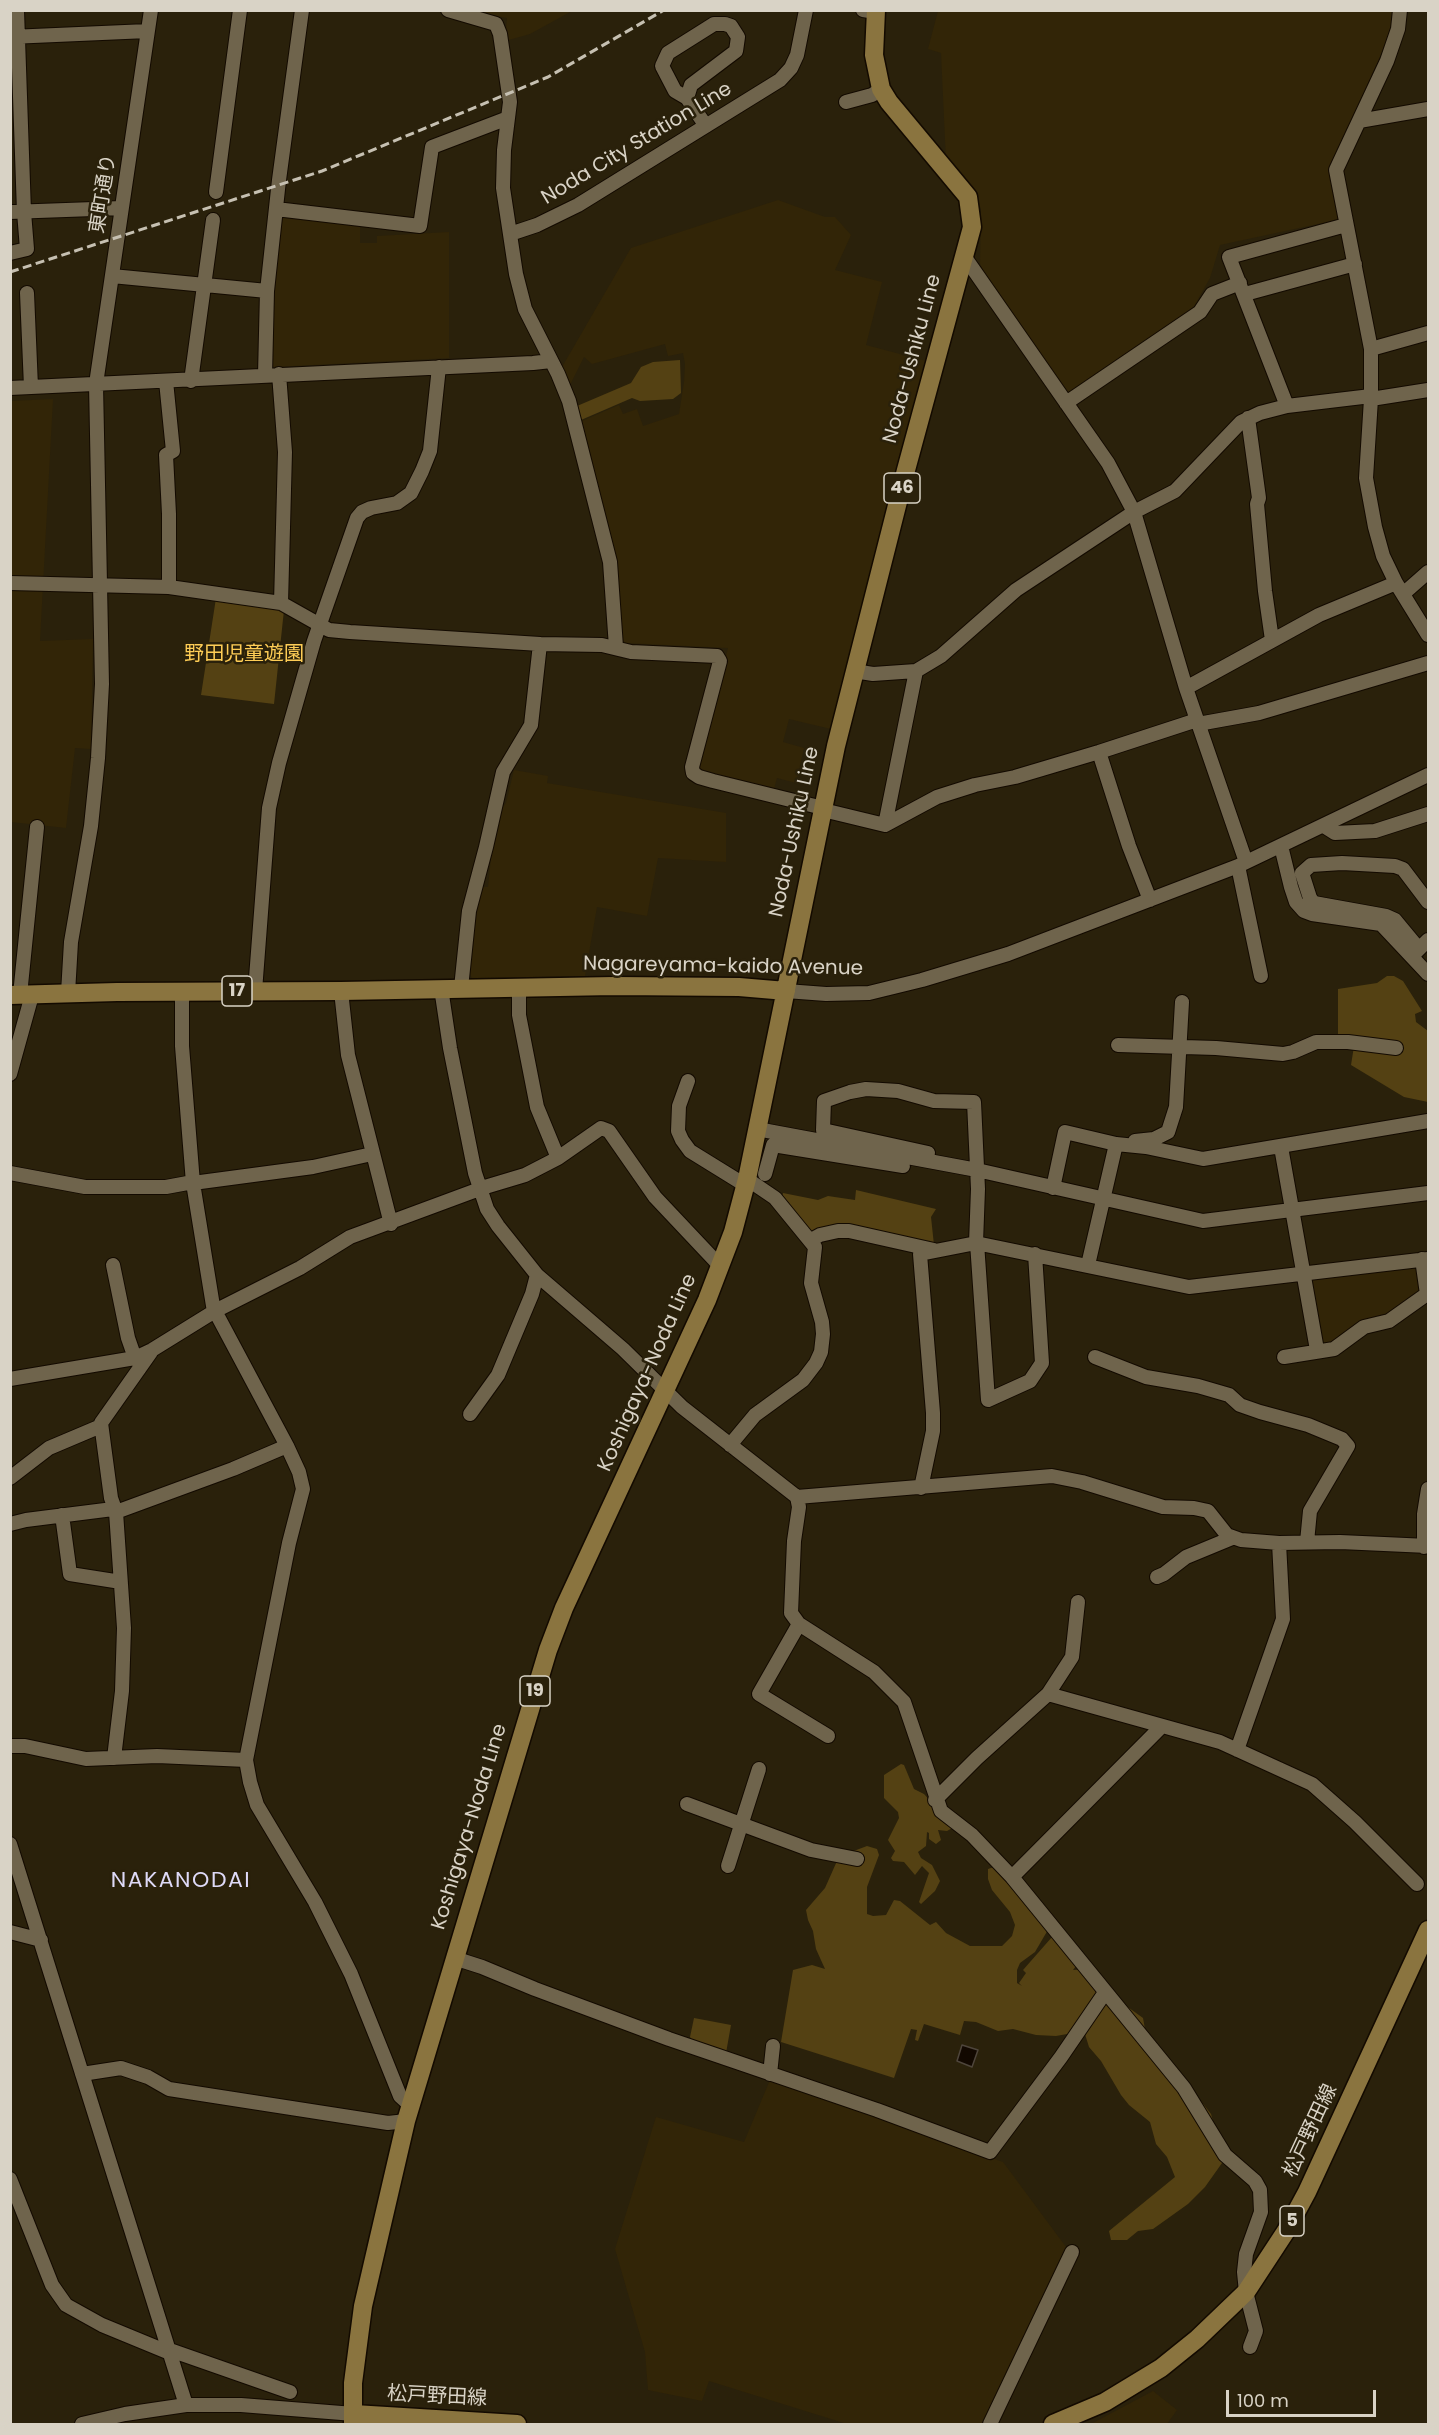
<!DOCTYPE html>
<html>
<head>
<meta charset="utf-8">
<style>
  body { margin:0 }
  #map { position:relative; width:1439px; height:2435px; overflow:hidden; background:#2a210b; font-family:Poppins,sans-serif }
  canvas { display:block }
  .frame { position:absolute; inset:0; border:12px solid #d9d3c6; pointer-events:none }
  .scale { position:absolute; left:1226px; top:2390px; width:150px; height:27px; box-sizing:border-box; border:3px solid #d9d3c6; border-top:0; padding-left:8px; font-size:18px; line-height:21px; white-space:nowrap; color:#d9d3c6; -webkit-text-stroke:4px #2a210b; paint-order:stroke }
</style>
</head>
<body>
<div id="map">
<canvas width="1439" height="2435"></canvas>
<div class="frame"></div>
<div class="scale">100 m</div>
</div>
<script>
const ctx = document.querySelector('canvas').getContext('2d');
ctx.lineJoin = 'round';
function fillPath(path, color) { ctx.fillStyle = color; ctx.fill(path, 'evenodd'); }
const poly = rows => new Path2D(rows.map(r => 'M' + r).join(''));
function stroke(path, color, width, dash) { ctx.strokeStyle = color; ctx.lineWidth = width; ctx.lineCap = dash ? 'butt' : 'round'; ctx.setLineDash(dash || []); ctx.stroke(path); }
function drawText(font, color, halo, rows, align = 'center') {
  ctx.font = font + ' Poppins,"Noto Sans JP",sans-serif'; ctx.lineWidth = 5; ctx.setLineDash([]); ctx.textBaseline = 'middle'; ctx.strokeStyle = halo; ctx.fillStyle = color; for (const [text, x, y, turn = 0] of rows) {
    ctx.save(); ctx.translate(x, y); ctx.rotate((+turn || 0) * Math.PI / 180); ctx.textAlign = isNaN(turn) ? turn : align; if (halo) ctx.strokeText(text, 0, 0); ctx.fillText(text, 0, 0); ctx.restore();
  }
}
fillPath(poly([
  [470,11,572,11,530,34,505,41,507,18],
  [938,11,1394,11,1392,29,1332,166,1341,219,1220,245,1210,278,1193,308,1161,337,1068,395,987,279,980,264,981,209,977,200,946,161,941,53,928,49],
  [778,200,825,217,835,217,851,235,835,270,882,282,866,345,926,361,831,729,789,719,783,742,804,748,796,783,777,778,774,789,702,771,699,767,728,648,626,643,623,641,615,557,582,421,619,405,623,414,637,409,643,426,679,414,684,382,685,364,683,353,668,356,665,344,592,364,584,357,570,385,562,367,631,248],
  [281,213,360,222,360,243,377,243,377,236,449,232,449,358,274,367,269,362,272,291],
  [53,399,40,641,93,639,91,749,75,748,66,828,11,822,10,401],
  [514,770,548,776,547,783,726,813,726,862,658,858,647,916,597,907,585,976,472,978,468,971,475,913,482,887,488,887,492,848,500,810,506,803],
  [1415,1265,1419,1268,1422,1295,1333,1345,1321,1346,1311,1277],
  [770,2080,1003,2162,1066,2247,985,2424,847,2424,709,2381,702,2401,648,2390,645,2352,615,2249,656,2117,744,2142],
  [1153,2391,1177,2410,1167,2424,1091,2424]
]), '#322507');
fillPath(poly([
  [680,360,681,393,673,399,640,401,632,398,581,420,577,406,631,383,641,367,653,362],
  [216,598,284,610,274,704,201,695],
  [1387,976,1394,976,1403,981,1422,1011,1415,1014,1416,1022,1428,1031,1428,1102,1404,1097,1351,1065,1355,1040,1338,1038,1338,989,1377,983],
  [856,1190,936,1209,931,1217,934,1245,810,1233,782,1198,783,1193,818,1200,828,1196,855,1200],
  [901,1764,904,1765,914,1789,924,1794,954,1827,947,1831,938,1830,941,1840,936,1844,929,1839,929,1833,927,1832,926,1846,918,1852,921,1858,932,1865,940,1881,935,1891,921,1904,919,1902,929,1873,922,1866,915,1875,904,1862,893,1861,891,1858,895,1851,888,1840,899,1818,898,1812,884,1798,884,1775],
  [867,1846,877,1849,879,1855,867,1887,867,1914,873,1916,886,1915,894,1900,900,1901,930,1925,936,1922,946,1933,970,1946,1002,1946,1012,1936,1015,1925,1010,1912,992,1890,988,1879,988,1869,997,1866,1049,1928,1035,1952,1020,1963,1017,1970,1017,1983,1022,1986,1019,1983,1026,1973,1023,1970,1052,1937,1076,1966,1073,1970,1089,1969,1125,2005,1143,2018,1145,2029,1211,2114,1216,2132,1227,2156,1205,2187,1188,2204,1153,2229,1138,2231,1127,2240,1111,2240,1109,2231,1175,2177,1167,2157,1156,2144,1150,2122,1129,2105,1121,2095,1101,2061,1089,2047,1084,2031,1056,2036,1036,2035,1013,2029,998,2031,976,2022,964,2021,960,2035,924,2024,918,2041,915,2040,917,2030,911,2029,894,2078,781,2042,793,1970,812,1965,825,1969,816,1949,813,1931,808,1920,806,1910,825,1888,837,1861,851,1852],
  [694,2018,731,2025,726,2053,693,2042,690,2037]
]), '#544113');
const water = poly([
  [962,2045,978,2050,972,2067,957,2061,962,2045]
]);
fillPath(water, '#120800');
stroke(water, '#4e453b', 1.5);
const minor = poly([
  [448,10,496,24,500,34,510,102,504,150,503,188,516,274,525,309,558,374,569,401,610,562,616,647],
  [863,10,876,12],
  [1400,10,1398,29,1387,61,1336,170,1371,349,1371,399,1366,478,1375,527,1383,556,1396,583,1428,635],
  [10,37,148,31],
  [687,98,691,85,736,51,738,37,731,26,725,24,714,24,668,53,662,66,675,91,687,98,706,126],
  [846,102,872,95,881,89],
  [1359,121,1428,109],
  [216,192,240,10],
  [276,209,420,226,432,147,508,118],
  [10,212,122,208],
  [510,234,537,225,578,205,780,80,791,68,797,55,806,10],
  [10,253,27,249,24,212,17,10],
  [964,256,1108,463,1134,512,1186,688,1246,862],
  [112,276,267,291],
  [27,293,31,387],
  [1245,294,1355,264],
  [1371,349,1428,333],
  [279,374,285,452,281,603],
  [265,375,267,291,279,180,302,10],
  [166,381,173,451,166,455,169,514,169,587],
  [191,381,213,220],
  [10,388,533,363,551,361],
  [1371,399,1428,390],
  [1066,403,1200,312,1212,294,1240,283],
  [1287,406,1229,257,1346,225],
  [1248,418,1259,498,1257,504,1265,591,1272,640],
  [10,583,169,587,281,603,329,630,350,632,540,644,602,645,631,652,717,656,720,661,692,767,693,773,699,777,713,781,823,808],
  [1403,594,1428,572],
  [854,671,873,674,916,671,941,656,1016,590,1134,512,1175,491,1241,422,1260,413,1287,406,1371,396],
  [1186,688,1319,615,1396,583],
  [1198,724,1259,713,1428,663],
  [1099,752,1129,846,1150,900],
  [823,810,885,825,937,797,975,785,1015,777,1099,752,1197,720],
  [885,825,916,671],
  [1324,826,1335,833,1375,831,1428,814],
  [1281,846,1291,887,1296,902,1304,911,1312,914,1381,924,1428,974],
  [1238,866,1261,976],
  [1419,949,1395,920,1386,916,1314,903,1310,898,1302,873,1311,865,1342,863,1395,866,1403,869,1428,902],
  [1413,955,1428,940],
  [519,987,519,1015,537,1107,558,1158],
  [441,988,450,1048,475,1173,487,1209,498,1226,537,1275,623,1349,682,1407,797,1497,1052,1476,1082,1482,1163,1507,1194,1508,1208,1511,1227,1535,1241,1540,1279,1543,1340,1542,1428,1546],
  [461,988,469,911,486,847,503,772,531,725,540,644],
  [255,991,269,808,279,763,314,641,357,518,362,512,371,508,397,503,411,493,422,471,430,451,439,367],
  [341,991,348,1055,391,1224],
  [786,991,826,994,869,993,922,980,1008,954,1238,866,1428,775],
  [182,992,182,1046,193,1183,214,1312],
  [68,993,71,942,91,826,98,758,102,684,96,384,151,10],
  [20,995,37,827],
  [1118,1045,1216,1048,1283,1054,1293,1052,1316,1042,1348,1042,1396,1048],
  [10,1074,32,995],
  [688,1081,679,1106,678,1131,682,1140,690,1151,745,1185],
  [757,1129,977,1170,1203,1221,1428,1193],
  [1135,1141,1154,1139,1168,1132,1176,1107,1182,1002],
  [1281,1147,1317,1350],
  [928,1153,823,1130,824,1101,850,1092,866,1089,898,1091,934,1101,974,1102,978,1189,976,1243],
  [10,1173,85,1187,166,1187,193,1182],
  [765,1174,773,1145,903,1166],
  [193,1183,313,1167,372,1154],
  [1053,1188,1065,1132,1116,1144,1146,1147,1203,1159,1428,1121],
  [811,1240,820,1235,838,1231,849,1231,934,1250],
  [977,1243,988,1400,1030,1381,1042,1363,1035,1254],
  [113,1265,128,1338,135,1358],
  [1088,1265,1116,1144],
  [215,1311,287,1446,299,1472,303,1489,289,1543,246,1760,250,1782,257,1805,315,1902,351,1974,400,2096,410,2105],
  [1095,1357,1146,1377,1198,1386,1229,1395,1240,1405,1260,1412,1308,1425,1342,1439,1348,1446,1310,1511,1307,1542],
  [1284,1357,1334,1349,1364,1327,1389,1321,1427,1294,1422,1259],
  [10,1379,135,1358,152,1350,215,1311,300,1268,350,1237,485,1187,525,1175,558,1158,601,1128,609,1131,655,1197,721,1267],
  [470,1414,498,1375,532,1294,537,1275],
  [730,1445,755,1415,803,1380,816,1363,821,1352,823,1334,822,1322,811,1283,815,1247,775,1198,747,1179],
  [10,1478,49,1448,101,1426],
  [921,1488,933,1431,933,1413,920,1254,976,1243,1189,1287,1428,1259],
  [797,1497,799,1507,794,1541,791,1613,799,1624,874,1672,904,1702,941,1811,972,1835,1012,1877,1184,2088,1225,2155,1255,2181,1260,2190,1261,2212,1246,2254,1244,2272,1246,2292,1256,2331,1250,2347],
  [116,1512,233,1469,287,1446],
  [62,1515,70,1574,121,1582],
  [10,1524,26,1520,113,1509],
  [1424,1547,1424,1514,1428,1489],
  [1157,1577,1164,1574,1186,1557,1232,1538],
  [799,1624,759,1694,828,1736],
  [1048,1694,1220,1742,1312,1784,1355,1822,1417,1884],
  [10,1746,25,1746,86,1759,157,1756,246,1760],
  [1237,1750,1283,1619,1279,1543],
  [114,1758,122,1691,124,1628,116,1512,111,1498,101,1423,151,1352],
  [935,1800,977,1758,1048,1694,1072,1657,1078,1602],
  [687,1804,811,1850,857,1859],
  [10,1844,186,2405],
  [728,1866,759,1769],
  [1012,1877,1161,1727],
  [10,1932,41,1940],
  [454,1958,482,1967,535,1989,669,2039,877,2110,990,2152,1061,2057,1104,1994],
  [82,2074,121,2068,148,2077,169,2089,388,2123,406,2121],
  [770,2074,773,2046],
  [10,2179,52,2285,66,2305,102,2325,170,2353],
  [170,2350,290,2392],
  [82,2424,125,2414,186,2405,241,2405,354,2414],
  [990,2424,1072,2252]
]);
const major = poly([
  [10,995,117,992,341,991,614,986,739,987,786,991],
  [354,2414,517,2424],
  [353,2424,353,2383,363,2306,406,2121,548,1650,564,1608,707,1300,733,1232,747,1179,836,746,906,470,972,227,968,197,889,102,881,89,874,55,876,10],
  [1053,2424,1105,2402,1161,2368,1197,2339,1246,2292,1286,2231,1307,2192,1428,1930]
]);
stroke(minor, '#130a00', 16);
stroke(major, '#130a00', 21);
stroke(minor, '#6f644c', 14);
stroke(major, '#8a743f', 18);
stroke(poly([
  [10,272,322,171,548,77,664,10]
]), '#c6c0b2', 3, [9, 4.5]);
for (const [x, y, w] of [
  [902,488,36],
  [237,991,30],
  [535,1691,30],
  [1292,2221,24]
]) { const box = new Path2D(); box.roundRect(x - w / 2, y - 15, w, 30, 4.5); ctx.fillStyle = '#2a210b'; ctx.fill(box); stroke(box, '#d9d3c6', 1.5); }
drawText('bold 18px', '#d9d3c6', null, [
  ["46",902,488],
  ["17",237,991],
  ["19",535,1691],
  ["5",1292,2221]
]);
drawText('20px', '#d9d3c6', '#2a210b', [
  ["Noda City Station Line",637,144,-31],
  ["東町通り",104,194,-81],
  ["Noda-Ushiku Line",913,359,-75],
  ["Noda-Ushiku Line",795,832,-78],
  ["Nagareyama-kaido Avenue",723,967,1],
  ["Koshigaya-Noda Line",648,1373,-66],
  ["Koshigaya-Noda Line",470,1827,-73],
  ["松戸野田線",1311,2131,-65],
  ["松戸野田線",437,2397,3]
]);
drawText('20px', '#fecd56', '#2a210b', [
  ["野田児童遊園",244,655]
]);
ctx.letterSpacing = '1.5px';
drawText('22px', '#ded9f7', '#2a210b', [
  ["NAKANODAI",181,1881]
]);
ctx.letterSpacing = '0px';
</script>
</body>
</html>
